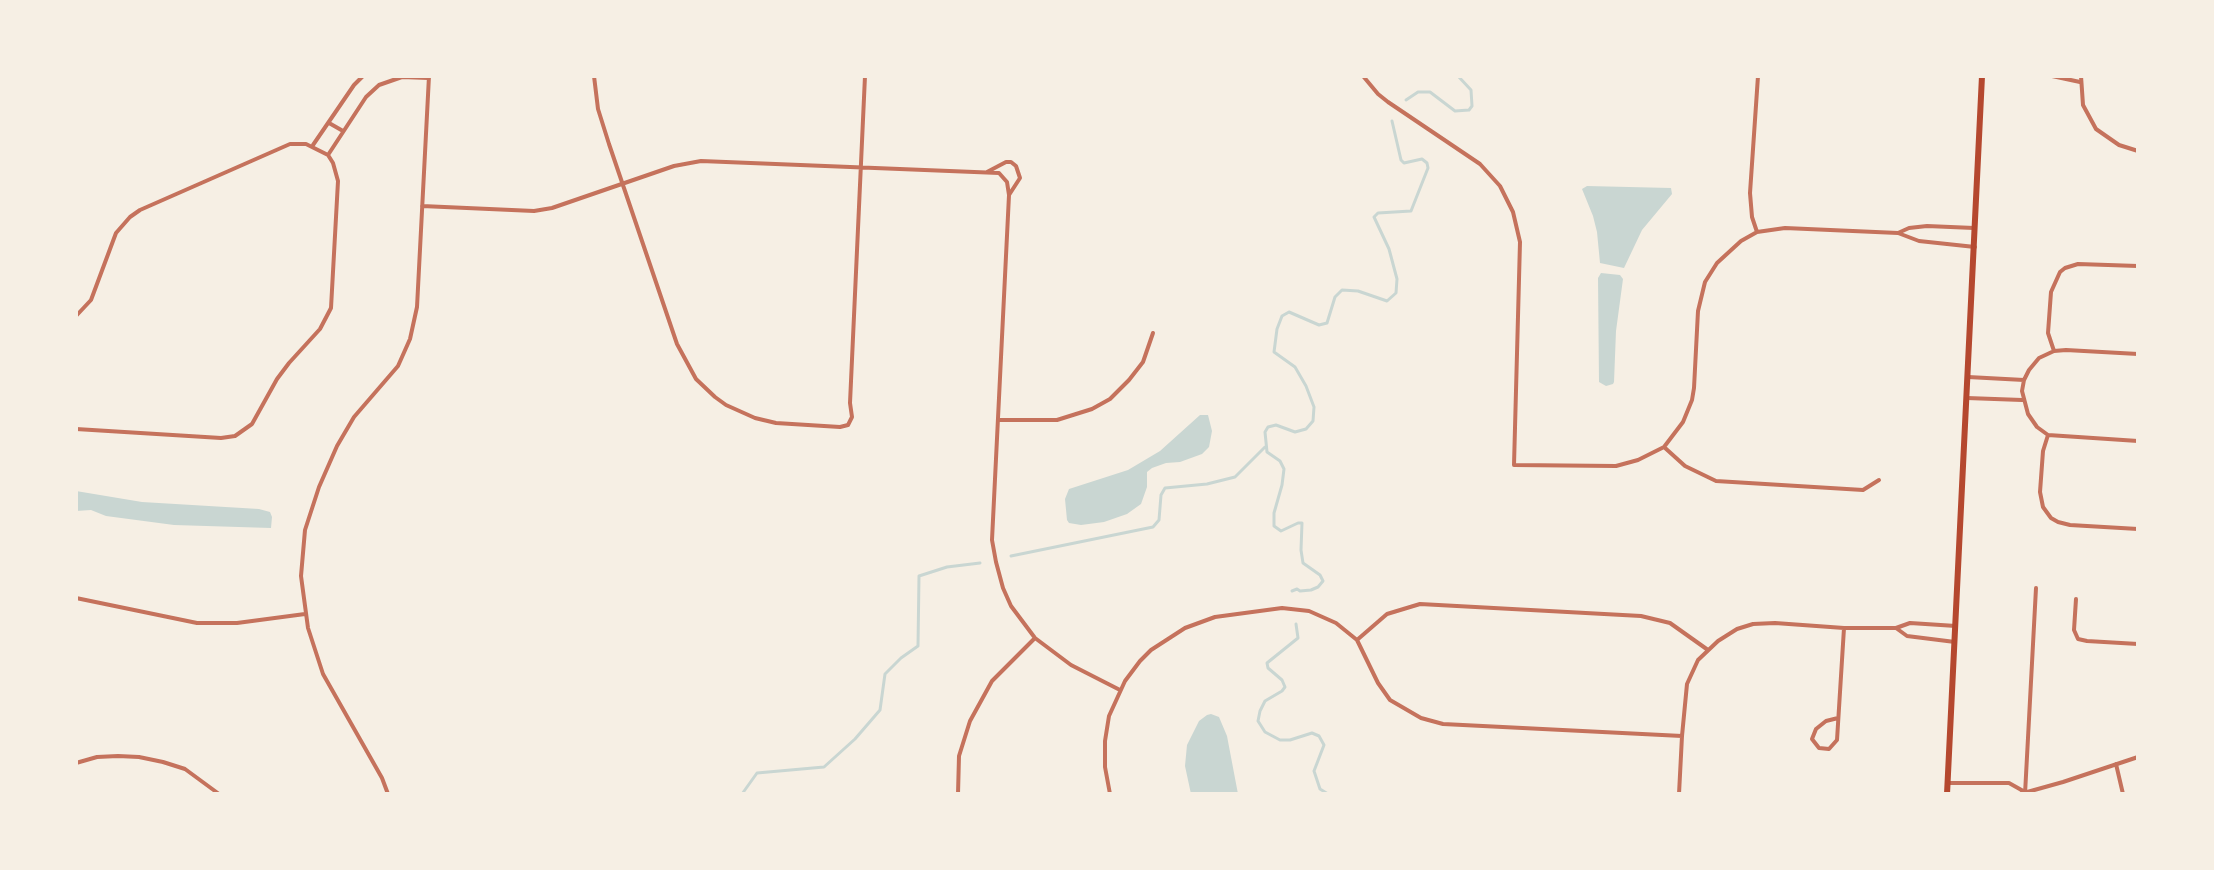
<!DOCTYPE html>
<html>
<head>
<meta charset="utf-8">
<style>
  body { margin:0 }
  #map { position:relative; width:2214px; height:870px; overflow:hidden; background:#f6efe4; font-family:Rubik,sans-serif }
  canvas { display:block }
  .frame { position:absolute; inset:0; border:78px solid #f6efe4; pointer-events:none }
</style>
</head>
<body>
<div id="map">
<canvas width="2214" height="870"></canvas>
<div class="frame"></div>
</div>
<script>
const ctx = document.querySelector('canvas').getContext('2d');
ctx.lineJoin = 'round';
function fillPath(path, color) { ctx.fillStyle = color; ctx.fill(path, 'evenodd'); }
const poly = rows => new Path2D(rows.map(r => 'M' + r).join(''));
function stroke(path, color, width, dash) { ctx.strokeStyle = color; ctx.lineWidth = width; ctx.lineCap = dash ? 'butt' : 'round'; ctx.setLineDash(dash || []); ctx.stroke(path); }
fillPath(poly([
  [1587,186,1671,188,1672,194,1642,230,1624,268,1600,263,1597,232,1593,216,1582,189],
  [1601,273,1620,275,1623,279,1616,331,1614,382,1613,384,1606,386,1599,382,1598,278],
  [1200,415,1208,415,1212,431,1209,447,1202,454,1180,462,1166,463,1152,468,1147,472,1147,487,1141,504,1127,514,1104,522,1081,525,1069,523,1067,520,1065,499,1069,489,1128,470,1160,451],
  [76,491,142,502,259,509,270,512,272,517,271,528,174,525,106,516,91,510,76,511],
  [1211,714,1219,717,1227,736,1238,794,1191,794,1185,766,1187,745,1199,721,1207,715]
]), '#c9d6d2');
stroke(poly([
  [1406,100,1418,92,1430,92,1455,111,1469,110,1472,106,1471,90,1458,76],
  [1011,556,1153,527,1159,520,1161,495,1165,488,1207,484,1235,477,1265,447],
  [1292,591,1297,589,1300,591,1311,590,1318,587,1323,581,1320,575,1303,563,1301,550,1302,523,1298,523,1281,531,1274,526,1274,513,1282,485,1284,469,1280,461,1267,452,1265,432,1268,427,1276,425,1295,432,1306,429,1313,421,1314,407,1306,386,1295,367,1274,352,1277,329,1282,316,1289,312,1319,325,1327,323,1335,297,1342,290,1358,291,1387,301,1396,293,1397,279,1389,249,1374,217,1378,213,1411,211,1428,168,1427,163,1422,159,1404,163,1401,160,1392,121],
  [1296,624,1298,638,1267,663,1268,668,1282,680,1285,687,1282,691,1265,701,1260,711,1258,721,1265,732,1280,740,1290,740,1312,733,1319,736,1324,745,1314,771,1320,789,1328,794],
  [742,794,757,773,824,767,855,739,880,710,885,674,901,658,918,646,919,576,947,567,980,563]
]), '#c9d6d2', 3);
stroke(poly([
  [594,76,598,109,609,144,677,344,696,379,715,397,726,405,755,418,776,423,840,427,848,425,852,417,850,403,865,76],
  [1363,76,1378,94,1388,102,1480,164,1500,186,1513,212,1520,242,1514,465,1616,466,1638,460,1664,447,1683,422,1692,400,1694,388,1698,311,1705,282,1717,263,1741,241,1757,232,1785,228,1898,233],
  [2052,76,2080,82],
  [2081,76,2083,105,2096,129,2119,145,2138,151],
  [329,123,343,131],
  [313,145,354,85,363,76],
  [328,155,366,97,379,85,402,77,428,78],
  [987,172,1006,162,1011,162,1016,166,1020,178,1009,195],
  [422,206,534,211,552,208,674,166,701,161,999,173,1007,182,1009,195,992,540,996,562,1003,588,1011,606,1035,638,1071,665,1120,690],
  [1974,228,1927,226,1909,228,1898,233,1919,241,1975,247],
  [1757,232,1752,217,1750,193,1758,76],
  [76,316,91,300,116,233,130,217,140,210,290,144,306,144,328,155],
  [2054,351,2048,333,2051,292,2060,272,2065,268,2078,264,2138,266],
  [2138,354,2066,350,2054,351,2039,358,2029,370,2024,380,2022,391,2028,414,2037,427,2048,435,2138,441],
  [1968,377,2024,380],
  [1967,398,2022,400],
  [998,420,1057,420,1092,409,1110,399,1129,380,1143,362,1153,333],
  [76,429,221,438,235,436,252,424,277,379,289,363,320,329,331,308,338,181,333,163,328,155],
  [2048,435,2043,451,2040,492,2043,507,2051,518,2058,522,2070,525,2138,529],
  [1664,447,1685,466,1716,481,1863,490,1879,480],
  [76,598,197,623,237,623,305,614],
  [2076,599,2074,630,2078,639,2087,641,2138,644],
  [1357,640,1387,614,1420,604,1641,616,1670,623,1708,650],
  [1955,642,1907,636,1896,628,1910,623,1956,626],
  [1838,718,1826,721,1816,729,1812,739,1819,748,1829,749,1837,740,1844,628],
  [76,763,97,757,118,756,139,757,163,762,185,769,219,794],
  [2116,764,2123,794],
  [1948,783,2009,783,2025,792],
  [388,794,382,778,323,674,308,628,301,576,305,530,319,487,337,446,354,417,398,366,410,339,417,307,429,76],
  [958,794,959,756,970,721,992,681,1035,638],
  [1110,794,1105,767,1105,741,1109,716,1125,681,1140,661,1151,650,1185,628,1215,617,1282,608,1309,611,1336,623,1357,640,1378,683,1390,700,1421,718,1443,724,1682,736],
  [1679,794,1682,736,1687,684,1698,660,1718,641,1737,629,1753,624,1775,623,1844,628,1896,628],
  [2020,794,2063,782,2138,757],
  [2025,794,2036,588]
]), '#c5725c', 4);
stroke(poly([
  [1947,794,1982,76]
]), '#b5482f', 6);
</script>
</body>
</html>
